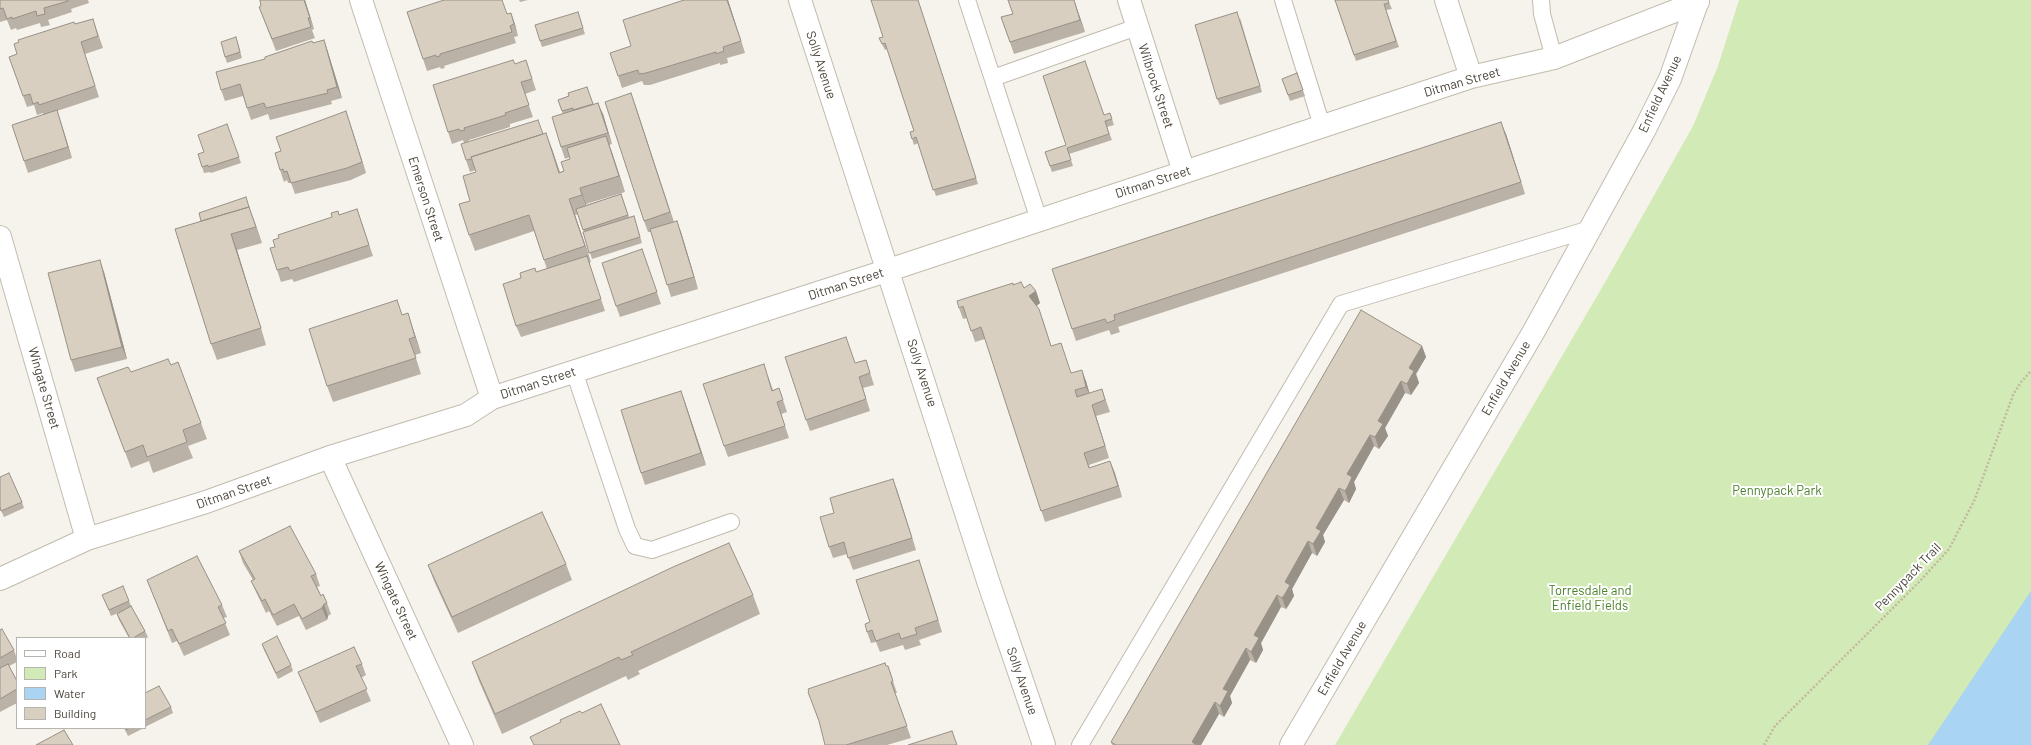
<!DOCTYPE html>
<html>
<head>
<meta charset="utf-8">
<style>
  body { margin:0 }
  #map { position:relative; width:2031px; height:745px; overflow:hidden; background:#f6f3ec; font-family:Barlow,sans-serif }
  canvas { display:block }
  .legend { position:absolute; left:16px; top:637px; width:130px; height:92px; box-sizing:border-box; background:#fff; border:1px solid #b7b4b0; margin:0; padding:5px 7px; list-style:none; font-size:12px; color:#4b4439 }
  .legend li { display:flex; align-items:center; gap:8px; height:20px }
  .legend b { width:20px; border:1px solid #b7b4b0 }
</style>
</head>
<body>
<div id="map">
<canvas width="2031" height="745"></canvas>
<ul class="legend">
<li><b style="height:5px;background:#fff"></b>Road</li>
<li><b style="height:11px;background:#d2eab5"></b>Park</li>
<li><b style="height:11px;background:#a9d4f2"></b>Water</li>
<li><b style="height:11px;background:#d8cfc1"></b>Building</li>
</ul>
</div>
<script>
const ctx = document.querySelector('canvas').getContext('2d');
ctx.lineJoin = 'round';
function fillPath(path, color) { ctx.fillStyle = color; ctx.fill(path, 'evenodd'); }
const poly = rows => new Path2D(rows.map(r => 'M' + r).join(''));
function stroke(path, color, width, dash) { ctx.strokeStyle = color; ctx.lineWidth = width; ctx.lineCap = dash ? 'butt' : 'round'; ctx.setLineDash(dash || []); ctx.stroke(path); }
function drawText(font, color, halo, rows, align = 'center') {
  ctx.font = font + ' Barlow,sans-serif'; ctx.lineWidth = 4; ctx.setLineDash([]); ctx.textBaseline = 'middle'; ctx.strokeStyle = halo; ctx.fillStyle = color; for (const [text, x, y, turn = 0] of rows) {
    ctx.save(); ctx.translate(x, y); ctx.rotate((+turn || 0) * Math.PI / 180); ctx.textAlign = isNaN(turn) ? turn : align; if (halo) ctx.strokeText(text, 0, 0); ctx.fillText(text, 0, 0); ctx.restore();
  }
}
fillPath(poly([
  [1739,0,2031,0,2031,745,1335,745,1607,279,1693,126,1718,66]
]), '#d2eab5');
fillPath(poly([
  [2031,591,2031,745,1928,745]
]), '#a9d4f2');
const service = poly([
  [967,0,1039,220],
  [1283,0,1322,126],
  [1541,0,1542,14,1554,58],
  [993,78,1137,27],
  [574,371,627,529,635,546,652,550,731,522],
  [1080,745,1341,304,1590,229]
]);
const minor = poly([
  [361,0,492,398],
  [800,0,989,584,1044,745],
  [1129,0,1184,172],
  [1446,0,1471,77],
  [0,237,87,539],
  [330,457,462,745],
  [0,579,87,539,206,502,330,457,466,415,492,398,889,270,1471,77,1554,58,1698,2],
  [1291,745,1534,331,1644,131,1670,79,1698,0]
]);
stroke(service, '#c2bbae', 18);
stroke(minor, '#c2bbae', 24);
stroke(poly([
  [1764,745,1775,726,1921,580,1949,549,1975,499,2013,395,2021,382,2031,371]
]), '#c4b79f', 2.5, [2, 2]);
stroke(service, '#fff', 16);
stroke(minor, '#fff', 22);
fillPath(poly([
  [0,0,88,0,89,3,71,9,72,12,48,20,50,25,41,27,40,23,17,30,16,28,11,30,7,20,0,22],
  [305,0,314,29,312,30,315,38,276,51,259,7],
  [519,0,528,0,520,2],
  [728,0,745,53,727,58,728,63,720,65,720,63,650,85,644,85,642,81,622,88,618,76],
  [918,0,978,184,936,196,918,143,914,145,910,132,914,131,887,49,885,50,879,38,883,37],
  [1008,0,1074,0,1085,32,1014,54,1001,17,1013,14],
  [1335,0,1388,0,1392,9,1386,10,1399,47,1356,61],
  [578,12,585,34,542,47,540,41],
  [511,13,518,36,514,37,516,43,444,66,445,68,441,69,440,67,427,71,423,59,507,14],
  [1240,18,1262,92,1220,105,1217,99],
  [93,19,103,48,85,54,99,97,57,111,72,158,28,173,24,161,43,115,43,113,37,115,34,105,27,107,9,57,17,54,75,24],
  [324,40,328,52,342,98,331,101,332,104,270,120,268,114,251,120,243,96,225,101,221,90,265,59],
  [238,43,242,58,227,63,225,57],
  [515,64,530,72,536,90,525,94,533,117,510,124,510,127,469,140,469,141,464,143,463,140,452,144,448,132],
  [1297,73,1305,96,1290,101,1282,79],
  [587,87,593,104,603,114,612,144,609,145,625,192,586,204,586,205,621,194,629,217,634,216,642,243,592,259,583,232,584,232,578,214,575,215,591,262,589,263,605,311,521,337,516,326,521,278,537,272,547,269,534,231,475,251,469,235,470,201,476,172,476,170,470,172,466,160,543,134,552,149,560,172,564,171,570,159,570,157,565,159,561,147,563,114,558,100,569,96],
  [635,104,674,222,681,232,698,289,671,297,651,232,648,232,644,221],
  [1104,115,1112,119,1114,125,1107,127,1112,140,1069,154,1073,166,1052,172,1045,152,1066,145],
  [350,123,366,173,351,180,295,194,291,183,288,183,287,180,284,182,280,170,281,151],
  [227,124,241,163,211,173,210,172,204,173,198,154,204,152],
  [1506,134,1525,194,1118,327,1120,332,1111,335,1109,330,1076,341,1072,329],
  [249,207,255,223,262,243,237,250,266,345,217,360,211,344,175,229],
  [357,209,373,256,294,282,292,279,281,282,277,270,275,247,279,238,339,215],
  [642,249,661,304,620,317,616,306],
  [104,272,127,359,75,372,71,360],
  [1013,285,1036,291,1040,303,1036,306,1043,320,1051,346,1071,373,1086,381,1089,393,1102,389,1110,412,1096,416,1109,458,1089,465,1090,468,1110,461,1122,497,1045,522,985,339,975,342,967,318,963,319,959,308],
  [408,313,421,353,415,355,421,374,333,402,327,386,402,315],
  [1422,346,1426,357,1416,374,1419,383,1411,395,1405,393,1385,428,1388,436,1379,449,1374,446,1354,482,1356,489,1349,503,1344,500,1323,535,1325,542,1317,556,1312,553,1292,589,1294,596,1289,605,1286,609,1281,607,1261,643,1263,650,1256,663,1250,660,1230,696,1232,703,1224,717,1219,714,1201,745,1112,745,1111,742],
  [866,360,874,385,863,388,870,411,810,431,806,420,855,363],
  [178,362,207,439,188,446,193,458,153,473,149,461,131,468,97,378,171,365],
  [768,376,773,390,779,388,787,412,781,414,789,438,728,457,724,446],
  [685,402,706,465,645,485,641,473],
  [0,477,22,502,24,508,4,517,0,508],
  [897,490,916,550,853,570,847,554,833,558,829,547,834,513],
  [239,551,316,574,320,586,317,587,321,596,327,603,331,614,328,616,327,620,306,630,299,616,277,626,269,611,266,613,256,592,251,581,253,580,243,563],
  [919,560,942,632,919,640,921,645,905,650,903,645,880,652,876,642,871,643,867,632,870,622],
  [566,564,572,580,458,633,434,581,428,565],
  [147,580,222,605,227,617,223,618,230,635,184,656,177,641,172,643],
  [102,595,129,601,131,606,145,631,148,637,145,639,145,638,129,638,119,620,117,614,125,610,111,616],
  [753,595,760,614,638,671,640,674,628,680,626,676,502,734,479,681,472,662],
  [0,630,14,650,17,659,17,662,9,666,17,681,17,703,0,712],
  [262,644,291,665,293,671,278,679,264,650],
  [362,664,366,675,361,678,371,701,320,723,303,683,298,672],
  [888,666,897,693,895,693,911,738,887,745,825,745,820,723,808,692],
  [145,693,171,707,173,713,145,727],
  [124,728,144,728,128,736]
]), '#bab2a6');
fillPath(poly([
  [304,0,305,0,314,29,310,18],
  [727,0,728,0,745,53,741,41],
  [1074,0,1085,32,1080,20],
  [511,13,515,24,518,36,514,24],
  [324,40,328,52,342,98,337,87],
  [631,93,635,104,674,224,670,212],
  [598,103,603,114,612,144,608,133],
  [57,110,61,122,72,158,68,147],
  [346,111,350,123,366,173,362,162],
  [1501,122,1506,134,1525,194],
  [546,133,552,149,565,189,559,173],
  [606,136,612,152,625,192,619,176],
  [580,188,586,204,588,211,582,195],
  [569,199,575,215,591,262,585,246],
  [249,207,255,223,262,243,256,227],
  [677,221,681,232,698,289,694,277],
  [231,234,237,250,266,345,261,328],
  [100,260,104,272,127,359,122,347],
  [1036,291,1040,303,1034,308,1029,296],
  [408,313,413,329,421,353,415,337],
  [1422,346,1426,357,1416,374,1419,383,1411,395,1407,384,1409,368],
  [1082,370,1086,381,1091,398,1086,387],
  [1401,381,1405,393,1385,428,1388,436,1379,449,1375,437,1378,421],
  [681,391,685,402,706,465,701,453],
  [1092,405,1096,416,1109,458,1105,446],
  [1370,435,1374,446,1354,482,1356,489,1349,503,1345,491,1347,474],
  [1110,461,1115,473,1122,497,1118,486],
  [893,479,897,490,916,550,912,538],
  [1339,488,1344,500,1323,535,1325,542,1317,556,1313,544,1316,528],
  [1308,541,1312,553,1292,589,1294,596,1286,609,1282,598,1285,582],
  [919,560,923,572,942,632,938,620],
  [1277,595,1281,607,1261,643,1263,650,1256,663,1251,652,1254,635],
  [324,604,328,616,327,620,322,608],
  [1246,648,1250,660,1230,696,1232,703,1224,717,1220,706,1223,689],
  [1215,702,1219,714,1201,745,1193,745,1192,742]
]), '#979187');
const building = poly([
  [0,0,68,0,68,1,44,8,45,14,37,16,36,11,12,19,12,17,7,19,3,8,0,9,0,0],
  [260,0,304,0,310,18,308,18,311,27,272,39,259,7,261,6,260,0],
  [444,0,502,0,507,14,511,13,514,24,510,26,512,32,440,54,440,56,436,57,436,55,423,59,407,12,444,0],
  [684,0,727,0,741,41,723,47,724,51,716,54,716,52,646,73,639,74,638,70,618,76,610,53,631,46,623,20,684,0],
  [871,0,918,0,976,178,933,190,916,137,912,139,910,132,914,131,885,43,882,44,879,38,883,37,871,0],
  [1008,0,1074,0,1080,20,1010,42,1001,17,1013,14,1008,0],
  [1335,0,1388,0,1389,3,1384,4,1396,41,1354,55,1335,0],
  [578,12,583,28,540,41,535,25,578,12],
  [1237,12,1260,86,1217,99,1195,25,1237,12],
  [93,19,98,36,81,42,95,86,39,105,38,102,33,104,30,94,23,96,9,57,17,54,14,44,19,42,18,40,74,22,75,24,93,19],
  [236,37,240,52,225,57,221,42,236,37],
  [324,40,337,87,327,90,328,93,266,108,264,103,247,108,240,84,221,90,216,72,265,59,265,57,312,41,313,43,324,40],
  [513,60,515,64,526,60,532,79,521,82,529,105,505,113,506,115,464,128,465,130,460,131,459,129,448,132,433,85,513,60],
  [1085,61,1104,115,1110,113,1112,119,1105,121,1109,134,1067,148,1071,160,1050,166,1045,152,1066,145,1043,76,1085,61],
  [1297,73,1303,90,1288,95,1282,79,1297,73],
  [587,87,593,104,573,110,573,108,562,111,558,100,569,96,568,93,587,87],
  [631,93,670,212,644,221,605,102,631,93],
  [598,103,608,133,561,147,552,117,598,103],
  [57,110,68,147,24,161,12,125,57,110],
  [346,111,362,162,347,168,291,183,287,171,284,172,283,169,280,170,275,153,281,151,276,137,346,111],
  [538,120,543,134,471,157,472,159,466,160,461,144,538,120],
  [1501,122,1521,182,1114,315,1115,320,1107,323,1105,319,1072,329,1052,269,1501,122],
  [227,124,239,157,208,167,208,165,202,167,198,154,204,152,198,135,227,124],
  [546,133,559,173,564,171,561,162,570,159,567,148,606,136,619,176,580,188,582,195,569,199,585,246,544,260,529,215,469,235,459,204,470,201,463,176,476,172,471,157,546,133],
  [621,194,628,215,583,230,576,209,621,194],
  [246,197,249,207,201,221,199,213,246,197],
  [249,207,256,227,231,234,261,328,211,344,175,229,249,207],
  [357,209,369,245,290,271,288,267,277,270,270,248,275,247,273,240,279,238,278,235,332,217,331,213,338,211,339,215,357,209],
  [634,216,640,237,589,253,583,232,634,216],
  [677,221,694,277,667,285,650,229,677,221],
  [642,249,657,292,616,306,602,263,642,249],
  [587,256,601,299,516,326,503,284,521,278,520,273,535,268,536,272,587,256],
  [100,260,122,347,71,360,48,273,100,260],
  [1021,282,1024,288,1030,284,1036,291,1029,296,1039,309,1051,346,1061,343,1071,373,1082,370,1086,387,1075,390,1077,397,1102,389,1105,400,1092,405,1105,446,1084,453,1089,468,1110,461,1118,486,1041,511,981,327,971,331,963,306,959,308,957,301,1013,283,1013,285,1021,282],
  [397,300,402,315,408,313,415,337,409,339,416,358,327,386,309,329,397,300],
  [1361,310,1422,346,1409,368,1414,371,1407,384,1401,381,1378,421,1383,424,1375,437,1370,435,1347,474,1352,477,1348,486,1345,491,1339,488,1316,528,1321,531,1313,544,1308,541,1285,582,1290,585,1285,594,1282,598,1277,595,1254,635,1259,638,1251,652,1246,648,1223,689,1228,691,1220,706,1215,702,1192,742,1197,745,1116,745,1111,742,1361,310],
  [846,337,855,363,866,360,870,373,859,377,866,399,806,420,785,357,846,337],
  [168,359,171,365,178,362,201,423,183,430,187,442,147,457,143,445,125,452,97,378,128,367,131,372,168,359],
  [764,364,772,391,779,388,783,400,777,402,785,426,724,446,703,384,764,364],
  [681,391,701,453,641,473,621,410,681,391],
  [9,473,22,502,1,511,0,507,0,477,9,473],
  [893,479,912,538,848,558,844,542,829,547,820,517,834,513,830,498,893,479],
  [542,512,566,564,452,617,428,565,542,512],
  [290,526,316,574,311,576,321,596,323,594,327,603,324,604,322,608,302,619,294,604,273,615,265,599,262,601,251,581,255,579,239,551,290,526],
  [729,543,753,595,631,652,633,655,621,660,619,657,495,714,472,662,673,567,729,543],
  [197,556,222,605,218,607,226,623,179,644,172,629,168,631,147,580,197,556],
  [919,560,938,620,915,628,917,634,901,639,899,633,876,641,872,630,867,632,865,624,870,622,856,580,919,560],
  [123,586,129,601,109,610,102,595,123,586],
  [131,606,145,631,133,638,130,638,117,614,131,606],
  [2,629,14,650,0,658,0,630,2,629],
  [277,636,291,665,276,673,262,644,277,636],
  [354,647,362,664,356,666,367,689,316,712,298,672,354,647],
  [885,663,886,666,888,666,893,681,891,682,907,726,846,745,825,745,819,721,808,692,809,691,808,689,885,663],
  [8,664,17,681,17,689,0,699,0,668,8,664],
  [159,686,171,707,145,720,145,693,159,686],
  [601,704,620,745,534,745,530,737,561,722,560,720,580,711,582,713,601,704],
  [125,728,130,728,126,730,125,728],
  [64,730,73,745,36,745,64,730],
  [952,731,957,745,908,745,952,731]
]);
fillPath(building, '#d8cfc1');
stroke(building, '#979187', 1);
drawText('13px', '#4b4439', '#fff', [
  ["Solly Avenue",821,65,72],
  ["Ditman Street",1462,82,-16],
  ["Wilbrock Street",1156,86,72],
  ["Enfield Avenue",1660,94,-65],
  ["Ditman Street",1153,182,-18],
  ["Emerson Street",426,199,72],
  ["Ditman Street",846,284,-18],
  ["Solly Avenue",922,373,72],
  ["Enfield Avenue",1506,378,-60],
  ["Ditman Street",538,383,-18],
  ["Wingate Street",44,388,74],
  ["Ditman Street",234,492,-19],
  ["Pennypack Trail",1908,577,-46],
  ["Wingate Street",396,601,65],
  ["Enfield Avenue",1342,658,-60],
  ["Solly Avenue",1022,681,71]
]);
drawText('13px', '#4a7f2a', '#fff', [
  ["Pennypack Park",1777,491],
  ["Torresdale and",1590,591],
  ["Enfield Fields",1590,606]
]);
</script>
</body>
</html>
